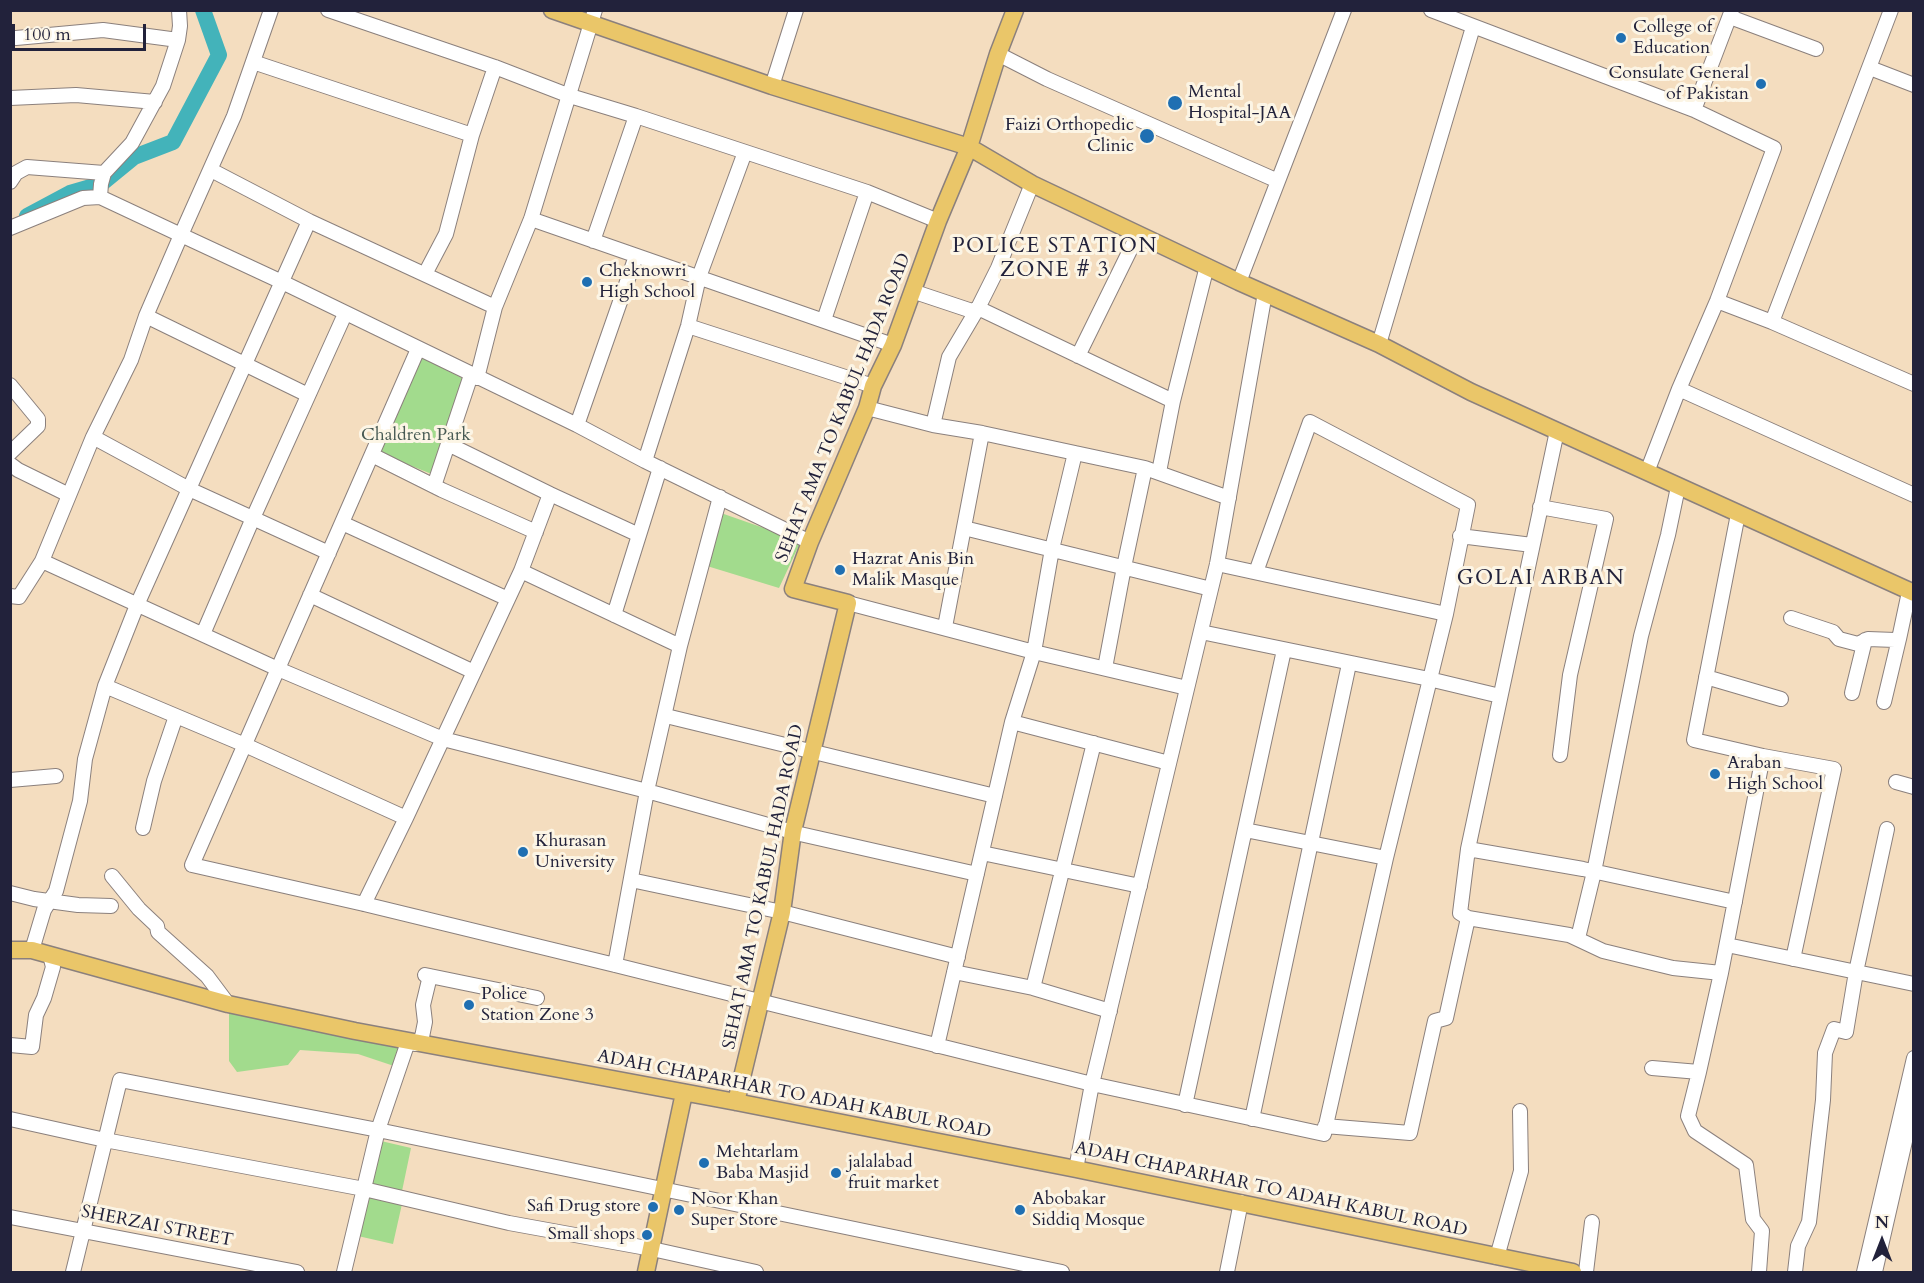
<!DOCTYPE html>
<html>
<head>
<meta charset="utf-8">
<style>
  body { margin:0 }
  #map { position:relative; width:1924px; height:1283px; overflow:hidden; background:#f4ddbf; font-family:Cardo,serif }
  canvas { display:block }
  .frame { position:absolute; inset:0; border:12px solid #22223b; pointer-events:none }
  .north { position:absolute; left:1852px; top:1211px; width:60px; height:60px; -webkit-text-stroke:4px #fcf5e5; paint-order:stroke; rotate:0deg; font-size:16px; font-weight:700; line-height:24px; text-align:center; color:#22223b }
  .north::after { content:''; display:block; margin:auto; width:21px; height:27px; background:#22223b; clip-path:polygon(50% 0,100% 100%,50% 72%,0 100%) }
  .scale { position:absolute; left:12px; top:24px; width:134px; height:27px; box-sizing:border-box; border:3px solid #22223b; border-top:0; padding-left:8px; font-size:18px; line-height:21px; white-space:nowrap; color:#22223b; -webkit-text-stroke:4px #fcf5e5; paint-order:stroke }
</style>
</head>
<body>
<div id="map">
<canvas width="1924" height="1283"></canvas>
<div class="frame"></div>
<div class="north">N</div>
<div class="scale">100 m</div>
</div>
<script>
const ctx = document.querySelector('canvas').getContext('2d');
ctx.lineJoin = 'round';
function fillPath(path, color) { ctx.fillStyle = color; ctx.fill(path, 'evenodd'); }
const poly = rows => new Path2D(rows.map(r => 'M' + r).join(''));
function stroke(path, color, width, dash) { ctx.strokeStyle = color; ctx.lineWidth = width; ctx.lineCap = dash ? 'butt' : 'round'; ctx.setLineDash(dash || []); ctx.stroke(path); }
function drawText(font, color, halo, rows, align = 'center') {
  ctx.font = font + ' Cardo,serif'; ctx.lineWidth = 6; ctx.setLineDash([]); ctx.textBaseline = 'middle'; ctx.strokeStyle = halo; ctx.fillStyle = color; for (const [text, x, y, turn = 0] of rows) {
    ctx.save(); ctx.translate(x, y); ctx.rotate((+turn || 0) * Math.PI / 180); ctx.textAlign = isNaN(turn) ? turn : align; if (halo) ctx.strokeText(text, 0, 0); ctx.fillText(text, 0, 0); ctx.restore();
  }
}
fillPath(poly([
  [417,355,466,380,434,475,377,452],
  [721,513,801,541,779,588,707,566],
  [229,1010,403,1047,397,1067,358,1054,300,1050,288,1065,237,1072,229,1061],
  [381,1141,411,1148,402,1191,371,1184],
  [367,1197,402,1204,393,1244,358,1236]
]), '#a2db8d');
stroke(poly([
  [27,216,70,193,101,184,134,157,173,142,219,55,203,10]
]), '#43b3ba', 16);
const minor = poly([
  [328,10,495,67,570,96,636,116,867,192,938,221],
  [1431,10,1694,110,1774,148,1717,301,1679,389,1647,472],
  [1730,17,1816,49],
  [16,38,103,30,178,40],
  [998,54,1047,79,1278,181],
  [253,62,472,135],
  [1870,68,1914,85],
  [772,86,796,10],
  [10,98,76,95,155,102],
  [1694,110,1732,10],
  [211,170,309,221,495,307],
  [10,182,16,173,27,167,104,173],
  [100,197,101,184,104,173,132,143,163,86,178,40,180,26,179,10],
  [531,219,893,345],
  [10,228,83,198,100,197,181,235,234,116,271,10],
  [593,241,636,116],
  [425,274,446,234,472,135,495,67],
  [1239,282,1344,10],
  [912,291,972,311,978,308,1173,401],
  [1717,301,1772,322,1914,384],
  [146,316,308,395],
  [824,320,867,192],
  [1772,322,1891,10],
  [688,326,873,386],
  [1379,344,1473,27],
  [418,349,192,865,364,904,615,965,1092,1084,1324,1134,1386,858,1446,614,1468,505,1310,422,1256,572],
  [1078,356,1138,234],
  [477,378,495,307,531,219,595,10],
  [10,385,38,419,38,426,10,453],
  [1679,389,1914,495],
  [867,408,933,425,982,433,1145,468,1229,498],
  [577,425,636,256],
  [933,425,949,357,978,308,998,268,1032,184],
  [1557,431,1468,849,1460,913,1468,918,1569,935,1603,951,1673,968,1721,973],
  [93,437,189,489,329,553],
  [448,444,550,494,639,535],
  [372,455,442,490,536,532],
  [645,461,688,326,699,277,745,152],
  [10,464,18,470,69,495],
  [1159,472,1173,401,1207,266],
  [434,486,471,375],
  [1540,507,1606,519,1570,675,1560,755],
  [1738,514,1694,740,1763,756,1834,769,1793,959],
  [342,523,508,599],
  [964,528,1211,589],
  [1460,536,1532,545],
  [810,542,645,461,577,425,282,282,181,235,146,316,131,360,93,437,42,561,278,669,443,739,647,791,800,834,977,874],
  [1217,564,1446,614],
  [521,571,680,646],
  [310,595,474,672],
  [10,596,19,597,42,561],
  [848,603,1034,652,1187,688],
  [614,615,660,468],
  [1791,618,1833,632,1839,639,1858,644,1868,639,1895,640,1899,639,1909,592],
  [945,627,982,433],
  [1201,632,1429,679,1500,696],
  [203,634,253,518,345,314],
  [1105,668,1124,567,1145,468],
  [1706,677,1781,699],
  [105,686,245,745,406,818],
  [1852,693,1865,640],
  [1884,702,1899,639],
  [666,716,995,796],
  [1012,722,1169,763],
  [10,780,56,776],
  [1896,782,1914,787],
  [143,828,154,781,176,716],
  [1245,830,1386,858],
  [1468,849,1583,869,1735,902],
  [982,853,1140,886],
  [112,876,139,909,157,926,158,932,207,976,228,1004],
  [631,880,782,912,958,957],
  [10,893,34,899,78,905,111,906],
  [364,904,406,818,521,571,550,494],
  [1578,938,1594,872,1641,636,1668,535,1678,487],
  [1727,945,1914,984],
  [32,950,44,910,56,891,80,801,85,759,105,686,137,605,309,221],
  [615,965,647,791,680,646,720,497],
  [954,972,1033,988,1110,1011],
  [425,975,537,998],
  [1033,988,1094,743],
  [415,1044,422,1037,425,1022,423,1005,430,976],
  [10,1045,32,1047,36,1015,44,998,53,967,50,955],
  [937,1046,1012,722,1034,652,1052,549,1075,453],
  [1652,1068,1699,1072,1721,973,1763,756],
  [1699,1072,1688,1116,1695,1131,1746,1165,1753,1219,1762,1231,1759,1272],
  [1185,1105,1284,650],
  [10,1119,105,1140,364,1189,509,1223,652,1249,756,1272],
  [1252,1119,1349,664],
  [1325,1126,1410,1133,1435,1021,1446,1018,1468,918],
  [1076,1169,1092,1084,1217,564,1265,293],
  [10,1217,297,1272],
  [1497,1257,1521,1171,1520,1111],
  [73,1272,120,1080,378,1130,1062,1272],
  [344,1272,378,1130,408,1042],
  [1227,1272,1241,1202],
  [1586,1272,1592,1222],
  [1795,1272,1798,1246,1809,1222,1823,1100,1825,1053,1834,1029,1846,1032,1856,972,1887,829],
  [1864,1272,1914,1058],
  [1875,1272,1914,1102]
]);
const major = poly([
  [552,10,772,86,969,147,1032,184,1239,282,1379,344,1471,392,1914,593],
  [10,950,32,950,228,1004,355,1031,736,1102,1076,1169,1573,1272],
  [736,1102,782,912,793,831,848,603,793,589,810,542,867,408,873,386,893,345,938,221,969,147,998,54,1015,10],
  [646,1272,684,1093]
]);
stroke(minor, '#8b807d', 16);
stroke(major, '#8b807d', 19);
stroke(minor, '#fff', 14);
stroke(major, '#eac669', 16);
for (const [x, y, r, color] of [
  [1621,38,6,"#1f6fb2"],
  [1761,84,6,"#1f6fb2"],
  [1175,103,8,"#1f6fb2"],
  [1147,136,8,"#1f6fb2"],
  [587,282,6,"#1f6fb2"],
  [840,570,6,"#1f6fb2"],
  [1715,774,6,"#1f6fb2"],
  [523,852,6,"#1f6fb2"],
  [469,1005,6,"#1f6fb2"],
  [704,1163,6,"#1f6fb2"],
  [836,1173,6,"#1f6fb2"],
  [653,1207,6,"#1f6fb2"],
  [679,1210,6,"#1f6fb2"],
  [1020,1210,6,"#1f6fb2"],
  [647,1235,6,"#1f6fb2"]
]) { const dot = new Path2D(); dot.arc(x, y, r, 0, 2 * Math.PI); ctx.fillStyle = color; ctx.fill(dot); stroke(dot, '#fcf5e5', 2); }
drawText('18px', '#22223b', '#fcf5e5', [
  ["College of",1633,28],
  ["Education",1633,49],
  ["Consulate General",1749,74,"right"],
  ["of Pakistan",1749,95,"right"],
  ["Mental",1188,93],
  ["Hospital-JAA",1188,114],
  ["Faizi Orthopedic",1134,126,"right"],
  ["Clinic",1134,147,"right"],
  ["Cheknowri",599,272],
  ["High School",599,293],
  ["Hazrat Anis Bin",852,560],
  ["Malik Masque",852,581],
  ["Araban",1727,764],
  ["High School",1727,785],
  ["Khurasan",535,842],
  ["University",535,863],
  ["Police",481,995],
  ["Station Zone 3",481,1016],
  ["Mehtarlam",716,1153],
  ["Baba Masjid",716,1174],
  ["jalalabad",848,1163],
  ["fruit market",848,1184],
  ["Noor Khan",691,1200],
  ["Super Store",691,1221],
  ["Abobakar",1032,1200],
  ["Siddiq Mosque",1032,1221],
  ["Safi Drug store",641,1207,"right"],
  ["Small shops",635,1235,"right"]
], 'left');
drawText('18px', '#22223b', '#fcf5e5', [
  ["SEHAT AMA TO KABUL HADA ROAD",844,408,-68],
  ["SEHAT AMA TO KABUL HADA ROAD",764,887,-78],
  ["ADAH CHAPARHAR TO ADAH KABUL ROAD",794,1095,11],
  ["ADAH CHAPARHAR TO ADAH KABUL ROAD",1271,1190,12],
  ["SHERZAI STREET",157,1227,11]
]);
drawText('18px', '#485a54', '#fcf5e5', [
  ["Chaldren Park",416,436]
]);
ctx.letterSpacing = '1.5px';
drawText('21px', '#22223b', '#fcf5e5', [
  ["POLICE STATION",1055,247],
  ["ZONE # 3",1055,271],
  ["GOLAI ARBAN",1541,579]
]);
ctx.letterSpacing = '0px';
</script>
</body>
</html>
